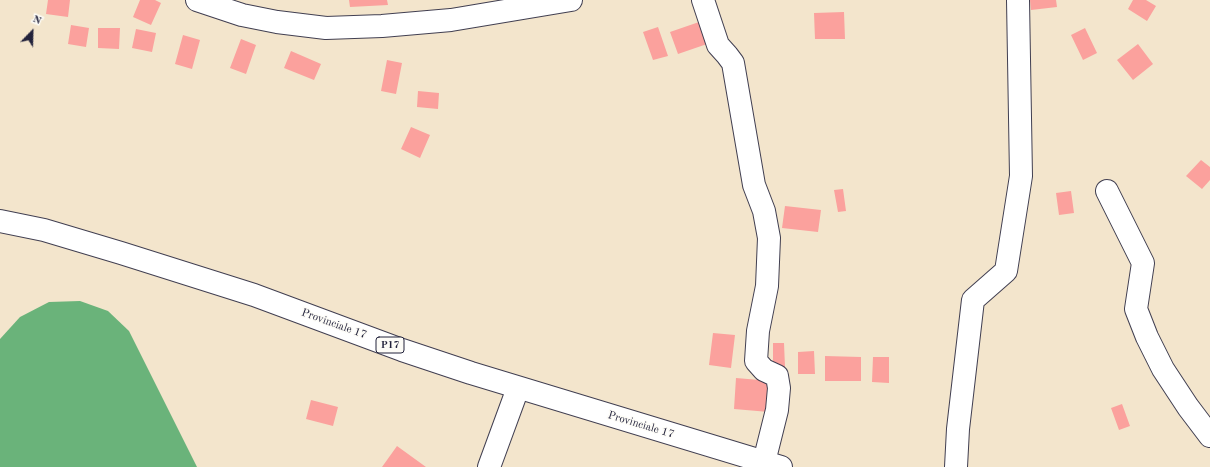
<!DOCTYPE html>
<html>
<head>
<meta charset="utf-8">
<style>
  body { margin:0 }
  #map { position:relative; width:1210px; height:467px; overflow:hidden; background:#f3e5cc; font-family:"Old Standard TT",serif }
  canvas { display:block }
  .north { position:absolute; left:12px; top:12px; width:40px; height:40px; -webkit-text-stroke:3px #fdfcf7; paint-order:stroke; rotate:23deg; font-size:11px; font-weight:700; line-height:16px; text-align:center; color:#22223b }
  .north::after { content:''; display:block; margin:auto; width:14px; height:18px; background:#22223b; clip-path:polygon(50% 0,100% 100%,50% 72%,0 100%) }
</style>
</head>
<body>
<div id="map">
<canvas width="1210" height="467"></canvas>
<div class="north">N</div>
</div>
<script>
const ctx = document.querySelector('canvas').getContext('2d');
ctx.lineJoin = 'round';
function fillPath(path, color) { ctx.fillStyle = color; ctx.fill(path, 'evenodd'); }
const poly = rows => new Path2D(rows.map(r => 'M' + r).join(''));
function stroke(path, color, width, dash) { ctx.strokeStyle = color; ctx.lineWidth = width; ctx.lineCap = dash ? 'butt' : 'round'; ctx.setLineDash(dash || []); ctx.stroke(path); }
function drawText(font, color, halo, rows, align = 'center') {
  ctx.font = font + ' "Old Standard TT",serif'; ctx.lineWidth = 3; ctx.setLineDash([]); ctx.textBaseline = 'middle'; ctx.strokeStyle = halo; ctx.fillStyle = color; for (const [text, x, y, turn = 0] of rows) {
    ctx.save(); ctx.translate(x, y); ctx.rotate((+turn || 0) * Math.PI / 180); ctx.textAlign = isNaN(turn) ? turn : align; if (halo) ctx.strokeText(text, 0, 0); ctx.fillText(text, 0, 0); ctx.restore();
  }
}
fillPath(poly([
  [80,301,108,311,129,331,197,467,0,467,0,339,20,317,49,302]
]), '#6ab37a');
fillPath(poly([
  [48,0,70,0,68,17,46,14],
  [140,0,155,0,161,3,151,25,133,17],
  [349,0,387,0,388,5,350,7],
  [1030,0,1056,0,1057,7,1031,10],
  [1133,0,1146,0,1156,6,1147,21,1128,9],
  [844,12,845,39,815,39,814,13],
  [699,22,707,44,678,54,670,32],
  [71,25,89,28,86,47,68,44],
  [658,27,668,56,653,60,643,32],
  [98,28,120,28,119,49,98,48],
  [1085,28,1097,53,1083,60,1071,35],
  [136,29,156,33,152,52,132,48],
  [183,35,200,40,192,69,175,64],
  [241,39,256,45,246,74,230,68],
  [1138,44,1153,64,1133,80,1117,60],
  [291,51,321,64,314,80,284,68],
  [387,60,402,63,396,94,381,91],
  [418,91,439,93,438,109,417,107],
  [411,127,430,135,420,158,401,149],
  [1201,160,1210,167,1210,180,1202,189,1186,176],
  [843,189,846,211,838,212,834,190],
  [1071,191,1074,213,1059,215,1056,193],
  [785,206,821,210,818,232,782,228],
  [713,333,735,335,731,368,709,365],
  [773,343,784,343,785,367,773,366],
  [814,351,815,374,798,374,798,352],
  [825,356,861,357,861,381,825,381],
  [873,357,889,357,889,383,872,382],
  [736,378,771,381,769,412,734,409],
  [311,400,338,407,333,426,306,419],
  [1122,404,1130,426,1119,430,1111,408],
  [397,446,426,467,382,467]
]), '#fba19d');
const minor = poly([
  [197,0,242,15,277,22,326,28,382,26,451,20,571,0],
  [703,0,718,45,727,55,733,63,754,185,764,211,769,238,767,286,758,331,756,361,764,370,777,376,779,388,777,410,764,462],
  [1107,191,1143,263,1136,309,1147,337,1163,369,1188,407,1210,436],
  [489,467,518,388],
  [956,467,958,429,973,300,1006,271,1021,176,1018,0]
]);
const major = poly([
  [0,221,44,230,121,253,254,295,402,350,471,373,781,467]
]);
stroke(minor, '#413f51', 24);
stroke(major, '#413f51', 24);
stroke(minor, '#fff', 22);
stroke(major, '#fff', 22);
for (const [x, y, w] of [
  [390,345,28]
]) { const box = new Path2D(); box.roundRect(x - w / 2, y - 8, w, 16, 3); ctx.fillStyle = '#fdfcf7'; ctx.fill(box); stroke(box, '#22223b', 1); }
drawText('bold 10px', '#22223b', null, [
  ["P17",390,345]
]);
drawText('11px', '#22223b', '#fdfcf7', [
  ["Provinciale 17",334,324,20],
  ["Provinciale 17",641,425,17]
]);
</script>
</body>
</html>
